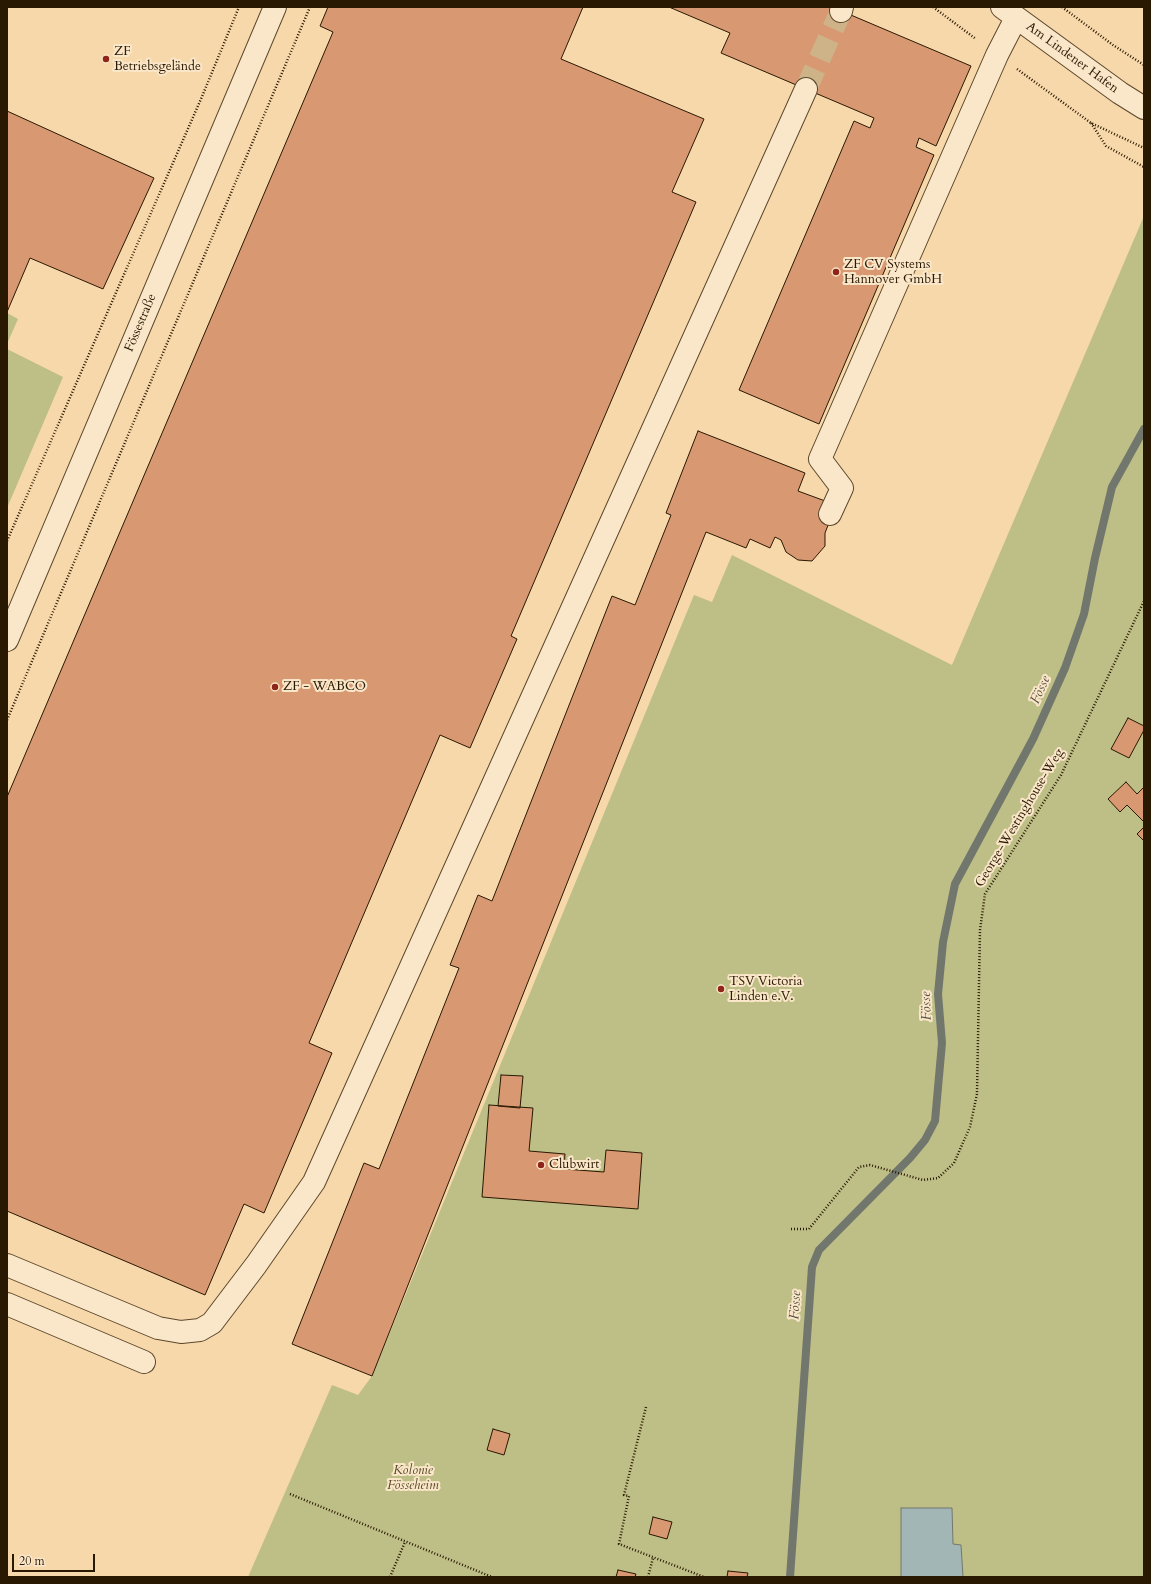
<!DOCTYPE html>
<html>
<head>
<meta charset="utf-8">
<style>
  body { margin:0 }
  #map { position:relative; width:1151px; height:1584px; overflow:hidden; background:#f7d8aa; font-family:Cardo,serif }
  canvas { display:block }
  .frame { position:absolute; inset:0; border:8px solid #291802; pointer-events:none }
  .scale { position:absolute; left:12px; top:1554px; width:83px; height:18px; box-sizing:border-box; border:2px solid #291802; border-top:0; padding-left:5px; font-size:12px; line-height:14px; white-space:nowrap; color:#291802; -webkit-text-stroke:3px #fae6c8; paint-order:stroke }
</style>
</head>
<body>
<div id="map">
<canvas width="1151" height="1584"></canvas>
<div class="frame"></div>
<div class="scale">20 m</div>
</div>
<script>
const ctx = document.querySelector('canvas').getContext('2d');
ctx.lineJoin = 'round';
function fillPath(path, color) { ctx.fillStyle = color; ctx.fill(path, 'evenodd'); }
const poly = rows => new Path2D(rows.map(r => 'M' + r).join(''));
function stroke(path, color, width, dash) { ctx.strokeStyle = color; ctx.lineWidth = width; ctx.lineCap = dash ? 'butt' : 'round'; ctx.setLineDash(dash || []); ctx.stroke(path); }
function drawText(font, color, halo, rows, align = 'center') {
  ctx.font = font + ' Cardo,serif'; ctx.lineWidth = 4; ctx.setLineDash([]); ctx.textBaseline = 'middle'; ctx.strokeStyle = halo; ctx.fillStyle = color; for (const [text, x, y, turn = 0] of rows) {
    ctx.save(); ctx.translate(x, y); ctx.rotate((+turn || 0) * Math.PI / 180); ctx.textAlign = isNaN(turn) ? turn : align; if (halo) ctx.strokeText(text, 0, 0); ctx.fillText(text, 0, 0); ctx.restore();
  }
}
fillPath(poly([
  [1144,216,1144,1577,248,1577,332,1385,358,1395,372,1376,694,595,712,602,732,555,952,665],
  [7,313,18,319,7,344],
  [7,349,63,377,7,508]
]), '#bebe87');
const water = poly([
  [901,1508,952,1508,953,1544,961,1545,963,1577,901,1577,901,1508]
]);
fillPath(water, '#a2b7b5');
stroke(water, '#72776d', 1);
stroke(poly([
  [790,1577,812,1267,819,1250,910,1158,925,1140,935,1121,942,1043,938,994,943,942,955,884,1033,739,1065,668,1084,614,1095,558,1112,487,1144,429]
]), '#72776d', 8);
const building = poly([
  [328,7,583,7,561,59,704,119,672,192,696,202,511,636,517,639,470,748,440,735,309,1043,332,1053,264,1213,244,1204,205,1295,7,1211,7,797,333,32,320,26,328,7],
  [669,7,832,7,971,66,936,146,919,138,916,147,934,155,819,424,739,390,854,121,870,128,874,118,721,53,730,33,669,7],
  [7,111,154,178,103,289,30,258,7,312,7,111],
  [698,431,805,473,798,491,836,505,825,533,825,546,812,561,798,560,786,552,781,540,775,537,770,548,750,539,746,548,706,532,372,1376,292,1344,364,1163,379,1169,459,968,450,965,478,895,492,901,612,596,635,605,671,515,666,513,698,431],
  [1128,718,1144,726,1144,730,1129,758,1111,749,1128,718],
  [1126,782,1137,794,1144,787,1144,822,1127,805,1120,812,1108,799,1126,782],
  [1144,827,1144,841,1137,834,1144,827],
  [501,1075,523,1076,520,1108,498,1106,501,1075],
  [489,1105,533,1108,529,1151,565,1154,564,1169,604,1172,606,1150,642,1153,638,1209,482,1197,489,1105],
  [493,1429,510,1434,504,1455,487,1450,493,1429],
  [653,1517,672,1522,667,1539,649,1534,653,1517],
  [618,1570,636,1574,635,1577,616,1577,618,1570],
  [728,1571,748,1573,747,1577,727,1577,728,1571]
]);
fillPath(building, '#d89871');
stroke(building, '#291802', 1);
stroke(poly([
  [806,89,841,11]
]), '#ceb288', 22, [22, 11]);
const minor = poly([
  [1002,7,1120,93,1144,108],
  [841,11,842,7],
  [830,514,842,488,820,459,997,55,1016,18],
  [7,640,275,7],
  [7,1265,158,1328,181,1332,200,1330,212,1323,256,1265,314,1182,806,89],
  [7,1304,144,1362]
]);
stroke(minor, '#5c482c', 24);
stroke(poly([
  [933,7,976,39],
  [1062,7,1113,45,1144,65],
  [1017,69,1091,123,1144,148],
  [1091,123,1106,146,1144,167],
  [7,541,201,99,239,7],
  [7,720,310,7],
  [791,1229,809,1229,859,1167,870,1165,923,1180,938,1178,954,1163,970,1127,977,1094,980,930,985,894,1061,775,1144,601],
  [646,1407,624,1495,629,1496,619,1544,704,1577],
  [290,1494,492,1577],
  [390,1577,405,1542],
  [648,1577,653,1558]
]), '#291802', 2.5, [1, 2]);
stroke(minor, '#fae6c8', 22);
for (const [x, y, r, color] of [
  [106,59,4,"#8f2418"],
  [836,272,4,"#8f2418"],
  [275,687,4,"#8f2418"],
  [721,989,4,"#8f2418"],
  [541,1165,4,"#8f2418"]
]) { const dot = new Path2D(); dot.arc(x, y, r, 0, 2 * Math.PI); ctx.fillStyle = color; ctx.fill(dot); stroke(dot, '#fae6c8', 1.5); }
drawText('13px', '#291802', '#fae6c8', [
  ["ZF",114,52],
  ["Betriebsgelände",114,67],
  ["ZF CV Systems",844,265],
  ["Hannover GmbH",844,280],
  ["ZF - WABCO",283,687],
  ["TSV Victoria",729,982],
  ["Linden e.V.",729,997],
  ["Clubwirt",549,1165]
], 'left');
drawText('13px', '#291802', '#fae6c8', [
  ["Am Lindener Hafen",1072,58,36],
  ["Fössestraße",141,323,-67],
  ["George-Westinghouse-Weg",1020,818,-59]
]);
drawText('italic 13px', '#564a2a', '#fae6c8', [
  ["Kolonie",413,1471],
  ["Fösseheim",413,1486]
]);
drawText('italic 14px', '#535041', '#fae6c8', [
  ["Fösse",1041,690,-66],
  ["Fösse",927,1006,-92],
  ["Fösse",796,1305,-86]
]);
</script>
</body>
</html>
